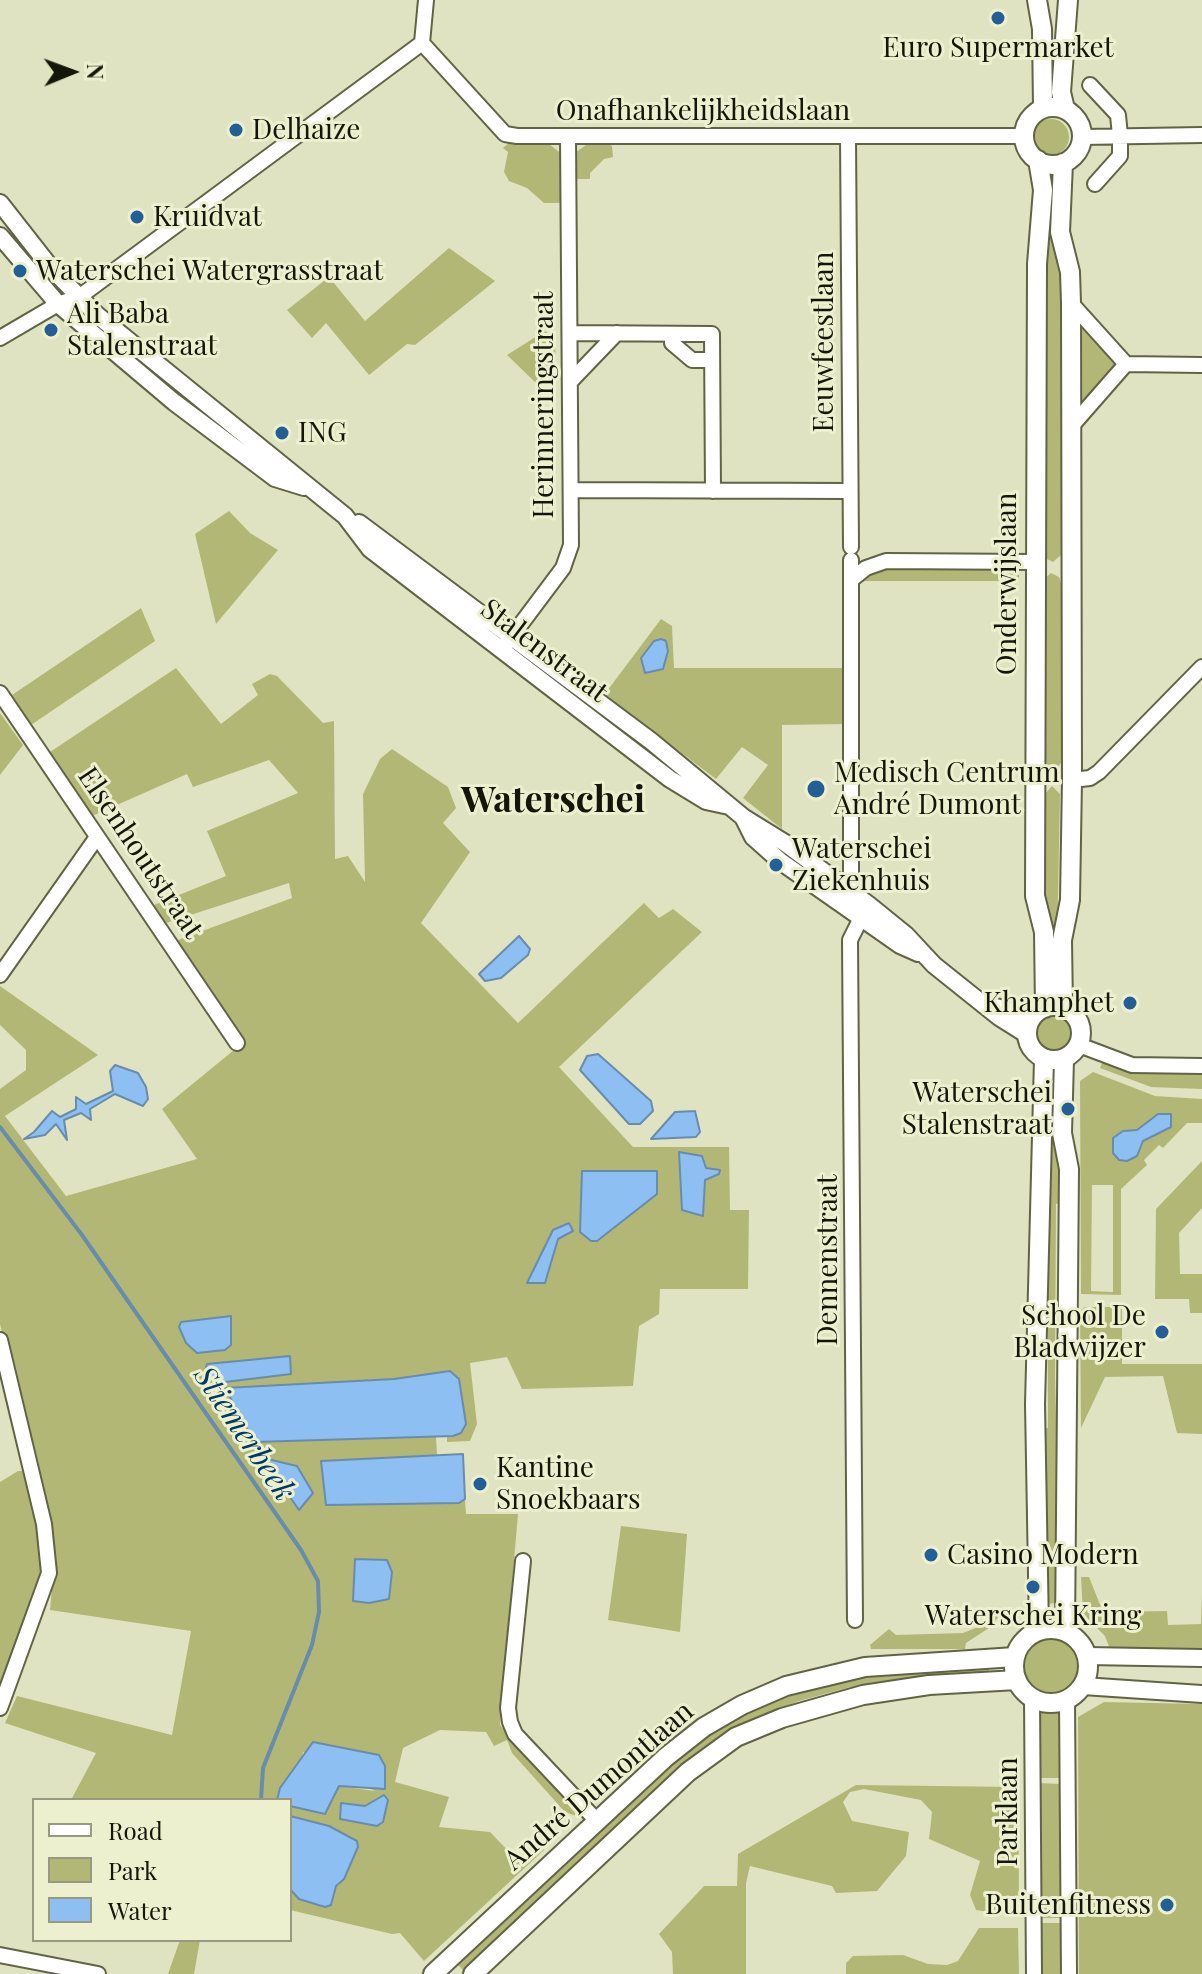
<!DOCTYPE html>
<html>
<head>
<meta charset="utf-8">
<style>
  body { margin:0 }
  #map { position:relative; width:1202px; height:1974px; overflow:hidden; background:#e0e3c1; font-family:"Playfair Display",serif }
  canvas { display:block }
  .legend { position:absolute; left:32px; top:1798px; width:260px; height:144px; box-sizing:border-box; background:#edf0ce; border:2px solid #979980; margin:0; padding:10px 14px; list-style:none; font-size:24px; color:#15160a }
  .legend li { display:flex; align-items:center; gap:16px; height:40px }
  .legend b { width:40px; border:2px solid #979980 }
  .north { position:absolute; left:32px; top:32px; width:80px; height:80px; -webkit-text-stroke:6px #edf0ce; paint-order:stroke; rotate:89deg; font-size:22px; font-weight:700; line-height:32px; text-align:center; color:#15160a }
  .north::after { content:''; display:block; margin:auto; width:28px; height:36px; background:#15160a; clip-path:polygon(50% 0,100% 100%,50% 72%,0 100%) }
</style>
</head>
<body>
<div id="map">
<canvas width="1202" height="1974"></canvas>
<ul class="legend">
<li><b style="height:10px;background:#fff"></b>Road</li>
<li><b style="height:22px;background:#b3b776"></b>Park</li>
<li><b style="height:22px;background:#8dbff2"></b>Water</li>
</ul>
<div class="north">N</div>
</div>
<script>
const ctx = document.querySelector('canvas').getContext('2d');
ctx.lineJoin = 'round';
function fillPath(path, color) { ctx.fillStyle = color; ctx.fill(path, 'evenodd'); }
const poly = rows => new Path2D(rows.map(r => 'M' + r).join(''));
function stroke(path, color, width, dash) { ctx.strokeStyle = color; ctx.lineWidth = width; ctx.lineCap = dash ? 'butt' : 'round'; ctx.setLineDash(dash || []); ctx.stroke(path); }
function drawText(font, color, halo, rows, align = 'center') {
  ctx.font = font + ' "Playfair Display",serif'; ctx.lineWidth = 6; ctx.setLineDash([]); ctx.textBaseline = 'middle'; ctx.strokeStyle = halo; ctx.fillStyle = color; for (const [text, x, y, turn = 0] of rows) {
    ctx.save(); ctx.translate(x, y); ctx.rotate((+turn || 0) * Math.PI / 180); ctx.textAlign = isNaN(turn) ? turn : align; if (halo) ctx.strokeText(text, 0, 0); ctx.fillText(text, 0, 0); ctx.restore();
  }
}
fillPath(poly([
  '1033 137a18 18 0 1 1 36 0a18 18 0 1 1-36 0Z',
  [511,141,539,141,549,144,563,155,564,198,560,203,544,203,527,188,509,181,504,172,508,152,503,148],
  [605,142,612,146,613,157,604,159,590,173,590,179,573,179,572,158,576,152,589,143],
  [1047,193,1056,193,1061,284,1061,555,1053,562,1045,558],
  [449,248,495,281,415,345,407,344,369,375,326,323,312,338,287,310,329,277,365,321],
  [1081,319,1118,359,1118,370,1081,413],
  [545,331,555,338,556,384,536,383,507,355],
  [229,511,250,533,278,550,216,624,195,534],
  [883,565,1019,566,1019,581,865,581,854,585],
  [1051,573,1059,577,1061,583,1061,763,1056,769,1049,768,1043,759,1044,579],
  [141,608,155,641,31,725,12,695],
  [661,619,672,626,674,668,847,668,847,724,782,725,782,829,743,798,768,765,742,747,716,779,604,695],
  [176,668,221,724,258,695,252,684,270,674,277,676,323,723,334,721,335,859,348,856,365,882,363,794,380,759,392,749,448,787,456,808,443,823,470,852,421,923,518,1023,644,903,659,918,673,909,702,932,559,1067,633,1147,729,1147,730,1210,749,1210,748,1289,660,1289,659,1314,639,1326,633,1386,522,1389,507,1357,470,1363,477,1424,470,1441,447,1442,447,1437,453,1436,450,1371,394,1379,226,1388,252,1439,436,1437,437,1455,322,1461,459,1503,465,1499,466,1514,518,1514,500,1725,581,1814,579,1817,565,1812,512,1753,507,1740,494,1746,486,1732,440,1730,403,1748,395,1782,449,1797,439,1827,490,1832,514,1857,519,1858,535,1840,544,1850,424,1961,400,1933,392,1934,290,1910,290,1889,331,1905,336,1886,344,1879,358,1847,290,1816,290,1806,325,1814,339,1786,375,1791,303,1752,301,1764,280,1788,277,1800,71,1800,96,1753,5,1723,17,1696,172,1735,191,1631,50,1610,54,1567,0,1324,0,1089,26,1070,26,1050,0,1025,0,986,98,1055,5,1116,66,1196,197,1159,162,1109,245,1041,175,941,292,898,289,883,166,923,154,905,226,876,207,831,298,793,269,760,193,787,187,774,92,816,50,752],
  [289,1356,291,1374,217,1383,249,1362],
  [0,713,23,745,0,775],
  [1052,786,1060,794,1057,946,1046,939,1044,884,1044,795],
  '1036 1034a18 18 0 1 1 36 0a18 18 0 1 1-36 0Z',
  [1103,1061,1143,1074,1202,1072,1202,1089,1151,1087,1100,1068],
  [1093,1072,1155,1096,1202,1099,1202,1123,1187,1123,1163,1148,1159,1145,1144,1160,1147,1165,1121,1189,1121,1295,1081,1294,1080,1081],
  [1092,1185,1113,1185,1113,1292,1091,1291],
  [1047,1091,1057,1091,1060,1169,1059,1203,1056,1204,1055,1377,1061,1604,1044,1603,1044,1428,1048,1428],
  [1202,1161,1202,1208,1179,1233,1180,1274,1202,1274,1202,1313,1190,1313,1189,1299,1155,1299,1156,1209],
  [1085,1307,1122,1307,1122,1364,1202,1364,1202,1434,1177,1433,1163,1376,1105,1377,1081,1428,1080,1311],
  [18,1471,26,1471,46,1563,0,1690,0,1482],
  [621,1526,687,1534,680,1632,608,1620],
  [1081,1577,1089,1577,1103,1612,1167,1611,1168,1625,1201,1624,1202,1593,1202,1651,1111,1652,1105,1636,1083,1614],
  [1001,1610,1015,1615,1020,1613,1020,1616,1010,1623,1000,1614,992,1626,966,1643,965,1649,871,1649,870,1645,889,1629,896,1635,963,1633,983,1625],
  '1022 1666a29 29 0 1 1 58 0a29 29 0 1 1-58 0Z',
  [989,1663,989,1678,850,1687,799,1701,735,1727,679,1769,464,1971,456,1963,670,1763,735,1718,780,1697,864,1675],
  [1104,1702,1202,1704,1202,1974,1079,1974,1078,1717],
  [1040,1707,1064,1707,1062,1778,1038,1778],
  [1038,1783,1062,1784,1062,1918,1038,1918],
  [856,1785,1018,1787,1019,1903,1003,1914,976,1910,970,1895,980,1861,929,1839,932,1812,921,1800,864,1789,850,1792,843,1802,852,1821,909,1832,906,1856,877,1891,836,1893,832,1886,750,1866,746,1883,746,1974,673,1974,672,1952,659,1934,704,1886,737,1886,738,1854],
  [1038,1923,1062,1923,1064,1974,1037,1974],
  [979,1928,1018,1928,1019,1974,846,1974,846,1963,853,1956,903,1955,928,1964,947,1965,958,1961],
  [180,1940,200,1940,194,1974,168,1974]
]), '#b3b776');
const water = poly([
  [661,639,666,641,668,651,663,669,645,673,641,658,654,641,661,639],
  [519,936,530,949,528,955,501,978,485,981,479,974,519,936],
  [598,1054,651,1101,653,1111,640,1124,629,1124,580,1070,587,1056,598,1054],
  [115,1065,138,1073,146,1087,148,1099,143,1106,115,1094,90,1109,91,1120,81,1113,64,1120,67,1140,56,1124,45,1135,24,1139,34,1132,52,1111,60,1117,76,1109,76,1097,86,1104,113,1091,110,1071,115,1065],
  [695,1111,700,1132,696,1137,651,1139,675,1112,695,1111],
  [1158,1114,1171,1114,1171,1127,1143,1141,1137,1156,1127,1161,1119,1160,1113,1153,1113,1138,1123,1131,1137,1130,1158,1114],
  [679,1152,702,1156,706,1168,720,1170,719,1174,705,1180,703,1216,682,1210,679,1152],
  [582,1171,657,1171,657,1194,597,1241,591,1241,580,1232,582,1171],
  [569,1223,573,1231,558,1239,545,1283,527,1283,553,1230,569,1223],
  [231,1316,231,1345,225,1350,197,1353,186,1343,179,1327,181,1322,231,1316],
  [290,1356,291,1374,217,1383,204,1374,207,1364,290,1356],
  [450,1371,459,1379,466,1424,461,1433,453,1436,254,1442,225,1388,394,1379,450,1371],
  [463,1454,465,1499,459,1503,326,1505,321,1461,463,1454],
  [263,1458,297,1466,313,1493,299,1510,263,1458],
  [355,1559,387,1560,392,1572,389,1599,369,1603,353,1601,355,1559],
  [313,1742,379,1755,385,1766,385,1789,339,1786,325,1814,290,1806,290,1800,277,1800,280,1788,313,1742],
  [384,1795,388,1800,383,1822,377,1826,340,1819,341,1803,365,1806,384,1795],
  [290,1816,329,1826,357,1841,358,1847,344,1879,336,1886,331,1905,325,1907,299,1899,290,1889,290,1816]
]);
fillPath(water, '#8dbff2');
stroke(water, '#698cac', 2);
stroke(poly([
  [0,1127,82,1235,301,1550,318,1581,319,1612,312,1645,263,1768,261,1800]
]), '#698cac', 4);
const minor = poly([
  [422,43,505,134,517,136,1024,136],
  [422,43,426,0],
  [1090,85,1118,115,1120,136,1120,156,1095,184],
  [848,137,851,547],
  [1083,137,1202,135],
  [570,333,712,334,713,491],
  [672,334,672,343,692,360,712,360],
  [0,338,58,304,79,297,422,43],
  [1126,364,1202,365],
  [570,382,617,333],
  [1070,428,1126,364,1071,303],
  [571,490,850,491],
  [851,580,866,568,886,561,1035,562],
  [506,644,563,568,571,545,568,137],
  [0,693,237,1043],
  [1072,780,1090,778,1099,772,1202,667],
  [844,897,851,881,851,560],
  [0,975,97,837],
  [1079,1045,1132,1065,1202,1066],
  [0,1340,44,1524,49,1573,0,1708],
  [523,1561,508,1708,510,1722,515,1734,597,1821],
  [855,1620,850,940,866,908],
  [1032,1698,1034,1974],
  [1067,1700,1069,1974],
  [0,1955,98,1974]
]);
const tertiary = poly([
  [0,203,51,268,97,315,345,516,370,549,670,779,706,801,729,806],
  [0,236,58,304,174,402,275,478,304,487],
  [359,523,651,741,743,817,785,843,869,905,906,935,934,965,999,1017,1026,1034],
  [743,817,753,837,780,861,900,945,918,953],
  [992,1006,1032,1017],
  [1087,1656,1202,1658],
  [1083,1686,1202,1694]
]);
const secondary = poly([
  [1037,0,1042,29,1043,108],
  '1024 136a29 29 0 1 1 58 0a29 29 0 1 1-58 0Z',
  [1065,109,1061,92,1068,0],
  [1038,160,1043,190,1037,264,1035,896,1044,932,1045,1008],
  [1063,163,1060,232,1070,272,1071,303,1072,780,1070,900,1062,940,1063,1008],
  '1027 1033a27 27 0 1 1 54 0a27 27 0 1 1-54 0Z',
  [1064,1059,1062,1133,1069,1169,1065,1630],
  '1014 1666a37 37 0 1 1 74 0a37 37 0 1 1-74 0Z',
  [1039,1630,1035,1404,1044,1059],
  [433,1974,666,1757,704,1727,742,1705,786,1686,865,1667,1015,1657],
  [473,1974,688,1772,736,1737,782,1718,863,1695,929,1685,1017,1680]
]);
stroke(minor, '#616345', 18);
stroke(tertiary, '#616345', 20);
stroke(secondary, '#616345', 22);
stroke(minor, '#fff', 14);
stroke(tertiary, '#fff', 16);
stroke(secondary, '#fff', 18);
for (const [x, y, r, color] of [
  [998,18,8,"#235f96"],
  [236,130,8,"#235f96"],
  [137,217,8,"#235f96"],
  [20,271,8,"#235f96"],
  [51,330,8,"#235f96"],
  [282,433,8,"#235f96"],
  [816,789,10,"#235f96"],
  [776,865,8,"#235f96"],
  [1130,1003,8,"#235f96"],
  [1068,1109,8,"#235f96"],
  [1162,1332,8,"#235f96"],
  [480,1484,8,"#235f96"],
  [931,1555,8,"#235f96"],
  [1033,1587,8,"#235f96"],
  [1167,1905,8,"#235f96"]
]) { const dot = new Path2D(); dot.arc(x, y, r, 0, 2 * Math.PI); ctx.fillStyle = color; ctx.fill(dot); stroke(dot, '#edf0ce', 3); }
drawText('28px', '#15160a', '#edf0ce', [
  ["Euro Supermarket",998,48,"center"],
  ["Delhaize",252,130],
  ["Kruidvat",153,217],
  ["Waterschei Watergrasstraat",36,271],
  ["Ali Baba",67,314],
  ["Stalenstraat",67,346],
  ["ING",298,433],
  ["Medisch Centrum",834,773],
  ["André Dumont",834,805],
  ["Waterschei",792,849],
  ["Ziekenhuis",792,881],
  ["Khamphet",1114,1003,"right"],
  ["Waterschei",1052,1093,"right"],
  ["Stalenstraat",1052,1125,"right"],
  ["School De",1146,1316,"right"],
  ["Bladwijzer",1146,1348,"right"],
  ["Kantine",496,1468],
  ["Snoekbaars",496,1500],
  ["Casino Modern",947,1555],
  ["Waterschei Kring",1033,1616,"center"],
  ["Buitenfitness",1151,1905,"right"]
], 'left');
drawText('28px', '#15160a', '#edf0ce', [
  ["Onafhankelijkheidslaan",703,111],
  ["Eeuwfeestlaan",824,342,-90],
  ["Herinneringstraat",544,405,-90],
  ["Onderwijslaan",1007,584,-90],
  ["Stalenstraat",544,651,37],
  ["Elsenhoutstraat",140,853,56],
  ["Dennenstraat",828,1260,-90],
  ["André Dumontlaan",599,1786,-41],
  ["Parklaan",1008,1812,-90]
]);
drawText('italic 30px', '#003967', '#edf0ce', [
  ["Stiemerbeek",244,1434,56]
]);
drawText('bold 36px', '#15160a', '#edf0ce', [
  ["Waterschei",553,801]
]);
</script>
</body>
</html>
